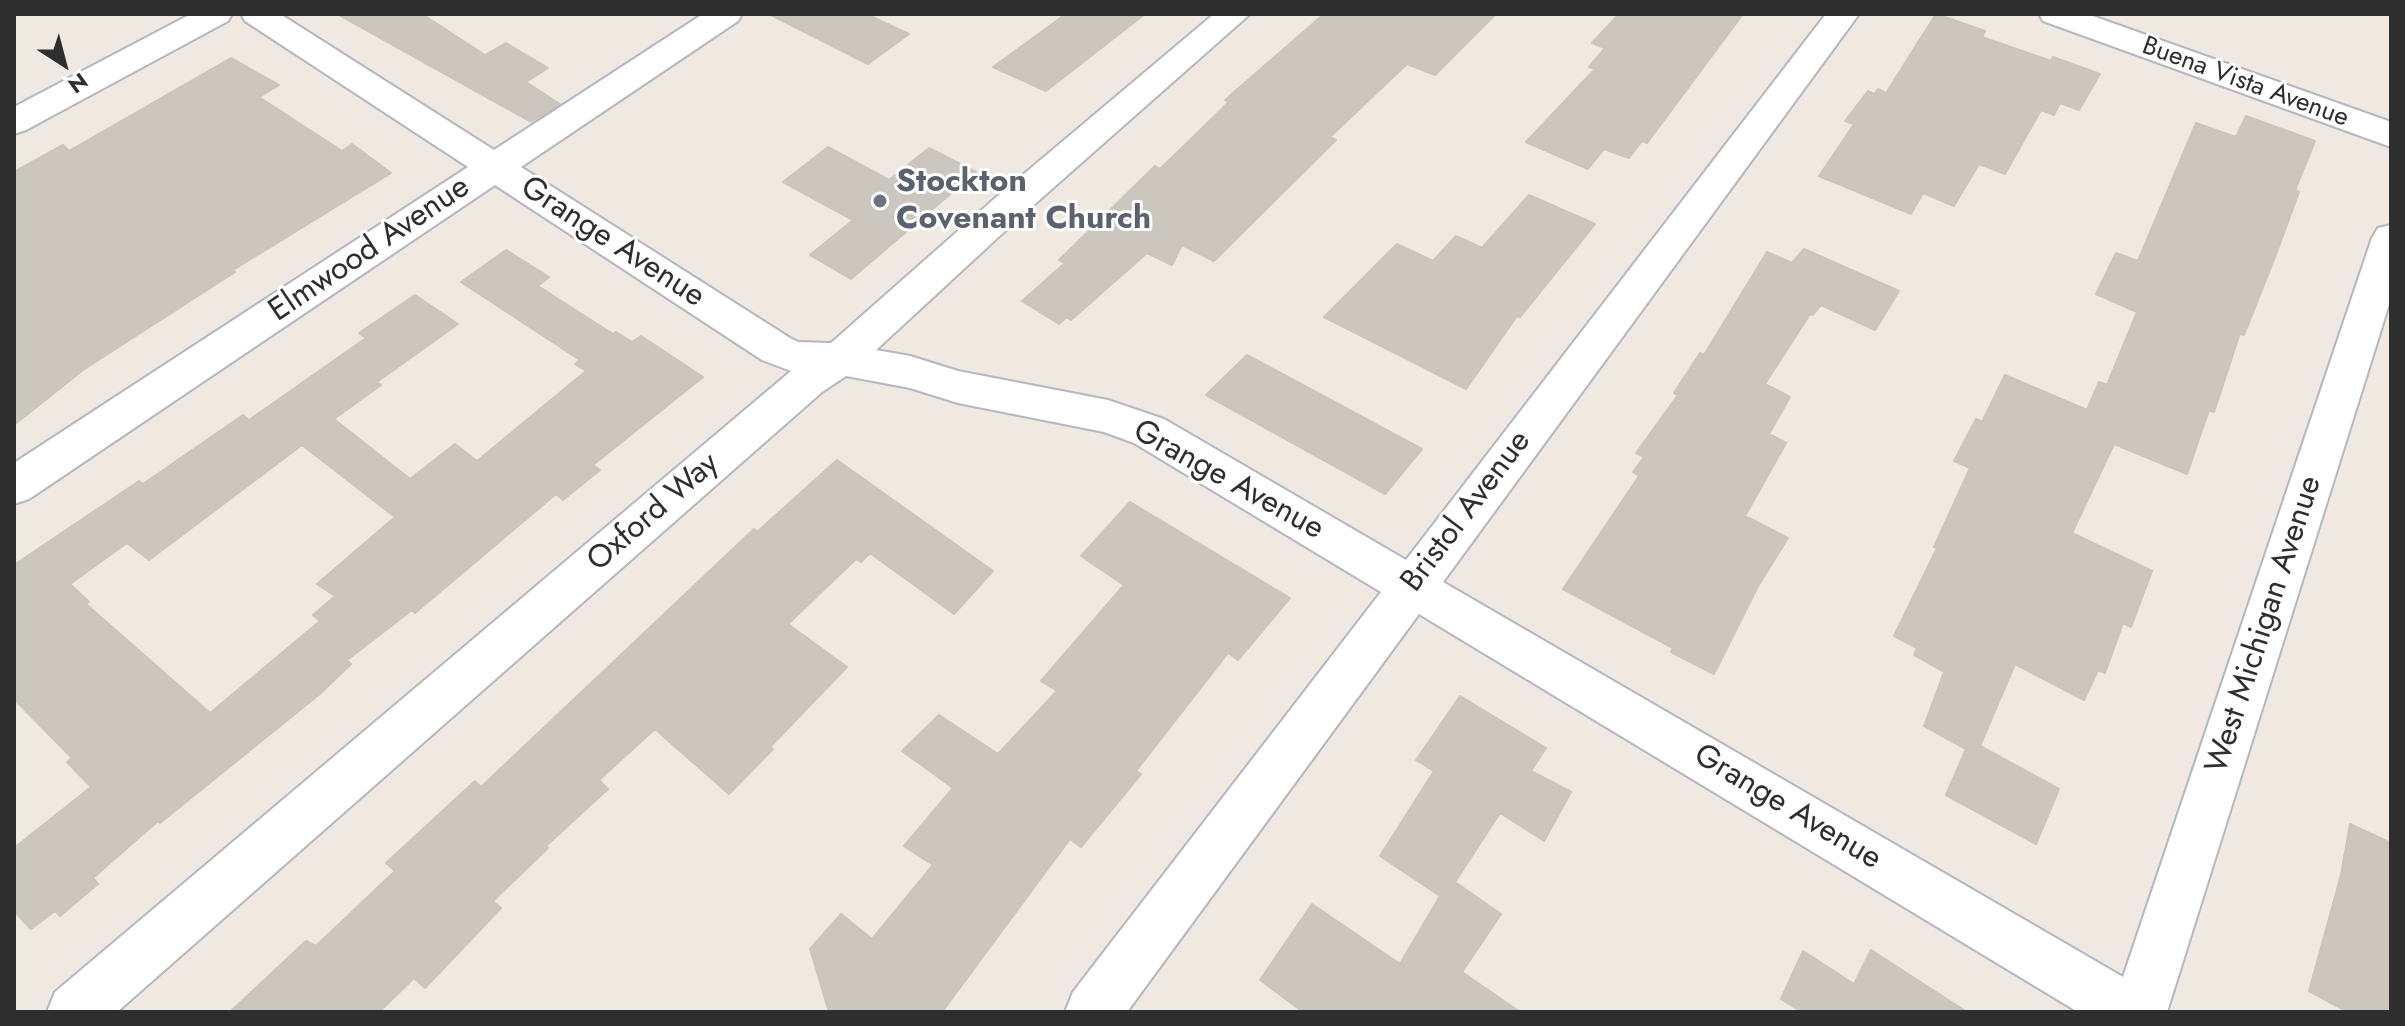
<!DOCTYPE html>
<html>
<head>
<meta charset="utf-8">
<style>
  body { margin:0 }
  #map { position:relative; width:2405px; height:1026px; overflow:hidden; background:#efe9e1; font-family:Jost,sans-serif }
  canvas { display:block }
  .frame { position:absolute; inset:0; border:16px solid #2e2e2e; pointer-events:none }
  .north { position:absolute; left:24px; top:24px; width:80px; height:80px; -webkit-text-stroke:6px #fff; paint-order:stroke; rotate:144deg; font-size:22px; font-weight:700; line-height:32px; text-align:center; color:#2e2e2e }
  .north::after { content:''; display:block; margin:auto; width:28px; height:36px; background:#2e2e2e; clip-path:polygon(50% 0,100% 100%,50% 72%,0 100%) }
</style>
</head>
<body>
<div id="map">
<canvas width="2405" height="1026"></canvas>
<div class="frame"></div>
<div class="north">N</div>
</div>
<script>
const ctx = document.querySelector('canvas').getContext('2d');
ctx.lineJoin = 'round';
function fillPath(path, color) { ctx.fillStyle = color; ctx.fill(path, 'evenodd'); }
const poly = rows => new Path2D(rows.map(r => 'M' + r).join(''));
function stroke(path, color, width, dash) { ctx.strokeStyle = color; ctx.lineWidth = width; ctx.lineCap = dash ? 'butt' : 'round'; ctx.setLineDash(dash || []); ctx.stroke(path); }
function drawText(font, color, halo, rows, align = 'center') {
  ctx.font = font + ' Jost,sans-serif'; ctx.lineWidth = 6; ctx.setLineDash([]); ctx.textBaseline = 'middle'; ctx.strokeStyle = halo; ctx.fillStyle = color; for (const [text, x, y, turn = 0] of rows) {
    ctx.save(); ctx.translate(x, y); ctx.rotate((+turn || 0) * Math.PI / 180); ctx.textAlign = isNaN(turn) ? turn : align; if (halo) ctx.strokeText(text, 0, 0); ctx.fillText(text, 0, 0); ctx.restore();
  }
}
const building = poly([
  [337,14,422,14,485,55,506,43,548,68,526,82,560,104,531,122,337,14],
  [769,14,866,14,909,34,868,64,769,14],
  [1066,14,1145,14,1046,91,993,67,1066,14],
  [1324,14,1496,14,1435,75,1407,64,1330,137,1336,140,1214,261,1182,245,1172,265,1147,253,1071,320,1067,317,1059,324,1022,301,1065,263,1059,260,1155,166,1160,169,1229,102,1225,100,1324,14],
  [1619,14,1743,14,1647,143,1642,141,1629,158,1604,149,1588,169,1526,142,1595,69,1589,67,1605,48,1592,43,1619,14],
  [1936,14,1985,31,1982,37,2051,61,2053,57,2100,74,2079,110,2060,103,2054,115,2041,110,2005,174,1979,164,1954,206,1923,193,1911,214,1819,176,1854,124,1845,121,1868,91,1874,94,1878,89,1886,93,1936,14],
  [231,58,279,85,259,97,342,151,352,144,391,173,233,270,235,272,83,370,14,425,14,172,63,145,69,151,231,58],
  [2246,116,2315,141,2295,190,2299,192,2275,257,2244,335,2240,333,2214,412,2209,410,2187,474,2114,444,2072,533,2152,571,2131,627,2123,623,2105,673,2098,670,2084,700,2015,664,1980,746,2059,789,2036,844,1946,795,1966,749,1924,726,1944,672,1914,655,1917,648,1894,636,1937,548,1934,547,1970,468,1954,461,1976,419,1982,422,2005,375,2087,410,2099,382,2107,385,2137,312,2096,294,2116,253,2138,261,2196,123,2236,137,2246,116],
  [828,147,889,180,929,148,976,172,851,279,810,255,853,220,783,182,828,147],
  [1529,195,1595,224,1520,317,1517,316,1466,389,1324,317,1397,244,1433,261,1456,236,1482,248,1529,195],
  [1804,249,1899,291,1875,330,1821,305,1813,315,1810,314,1765,384,1790,397,1769,434,1786,443,1745,516,1788,538,1757,588,1714,674,1671,652,1673,648,1563,589,1639,476,1633,472,1644,457,1636,453,1678,395,1674,393,1700,353,1704,355,1767,252,1792,263,1804,249],
  [506,250,549,277,538,286,613,334,616,332,632,342,641,336,703,377,593,465,600,470,563,500,556,494,415,613,412,610,347,660,351,664,321,693,160,823,158,821,93,878,98,884,60,916,55,911,31,929,14,911,14,848,91,787,67,762,72,758,14,699,14,565,139,481,143,484,243,415,249,420,366,338,359,333,415,295,458,324,377,382,381,385,334,419,410,479,455,444,477,461,586,371,575,364,580,360,461,282,506,250],
  [302,445,395,517,317,584,335,596,313,615,320,621,210,713,86,604,89,602,70,584,127,543,149,560,302,445],
  [1247,355,1422,449,1385,494,1206,395,1247,355],
  [837,460,993,571,954,614,870,553,861,562,856,559,788,624,847,667,770,747,773,749,729,794,655,729,599,780,608,789,546,846,548,848,493,901,501,908,425,988,414,978,379,1012,230,1012,306,941,316,946,395,871,386,863,475,781,481,787,754,529,757,532,837,460],
  [1130,502,1290,598,1238,660,1228,653,1136,771,1141,774,1081,847,1070,839,942,1012,829,1012,810,949,841,914,872,939,933,865,904,846,953,788,902,751,939,715,998,754,1057,691,1041,681,1124,585,1081,556,1130,502],
  [1460,696,1546,748,1531,771,1571,792,1544,841,1500,813,1455,882,1501,914,1462,972,1520,1012,1303,1012,1260,980,1312,904,1400,964,1440,896,1380,856,1434,771,1416,760,1460,696],
  [2350,824,2391,843,2391,1012,2348,1012,2309,991,2341,875,2350,824],
  [1871,950,1967,1012,1802,1012,1781,999,1803,951,1854,984,1871,950]
]);
fillPath(building, '#cbc7bf');
stroke(building, '#cbc5ba', 2);
const street = poly([
  [241,14,280,14,494,150,703,14,742,14,738,21,521,167,790,338,798,342,831,343,993,200,1214,14,1250,14,1019,218,876,350,910,356,958,371,1108,400,1164,419,1406,560,1826,14,1859,14,1443,582,2123,977,2372,238,2378,228,2391,225,2391,298,2167,1012,2078,1012,1419,614,1127,1012,1065,1012,1073,992,1381,592,1134,443,1104,432,958,403,910,388,846,376,822,392,117,1012,47,1012,55,992,791,371,762,360,495,185,29,499,14,504,14,463,468,167,245,21,241,14],
  [2039,14,2087,14,2391,122,2391,147,2043,21,2039,14]
]);
const secondary = poly([
  [191,14,232,14,228,21,26,130,14,134,14,107,191,14]
]);
stroke(street, '#b4b7c1', 4);
stroke(secondary, '#b4b7c1', 4);
fillPath(street, '#fff');
fillPath(secondary, '#fff');
for (const [x, y, r, color] of [
  [880,201,8,"#6b7280"]
]) { const dot = new Path2D(); dot.arc(x, y, r, 0, 2 * Math.PI); ctx.fillStyle = color; ctx.fill(dot); stroke(dot, '#fff', 3); }
drawText('26px', '#2e2e2e', '#fff', [
  ["Buena Vista Avenue",2245,83,20]
]);
drawText('bold 32px', '#5b616d', '#fff', [
  ["Stockton",896,183],
  ["Covenant Church",896,220]
], 'left');
drawText('32px', '#2e2e2e', '#fff', [
  ["Grange Avenue",612,243,33],
  ["Elmwood Avenue",370,250,-34],
  ["Grange Avenue",1228,481,29],
  ["Bristol Avenue",1467,512,-53],
  ["Oxford Way",654,513,-41],
  ["West Michigan Avenue",2265,625,-72],
  ["Grange Avenue",1787,808,31]
]);
</script>
</body>
</html>
